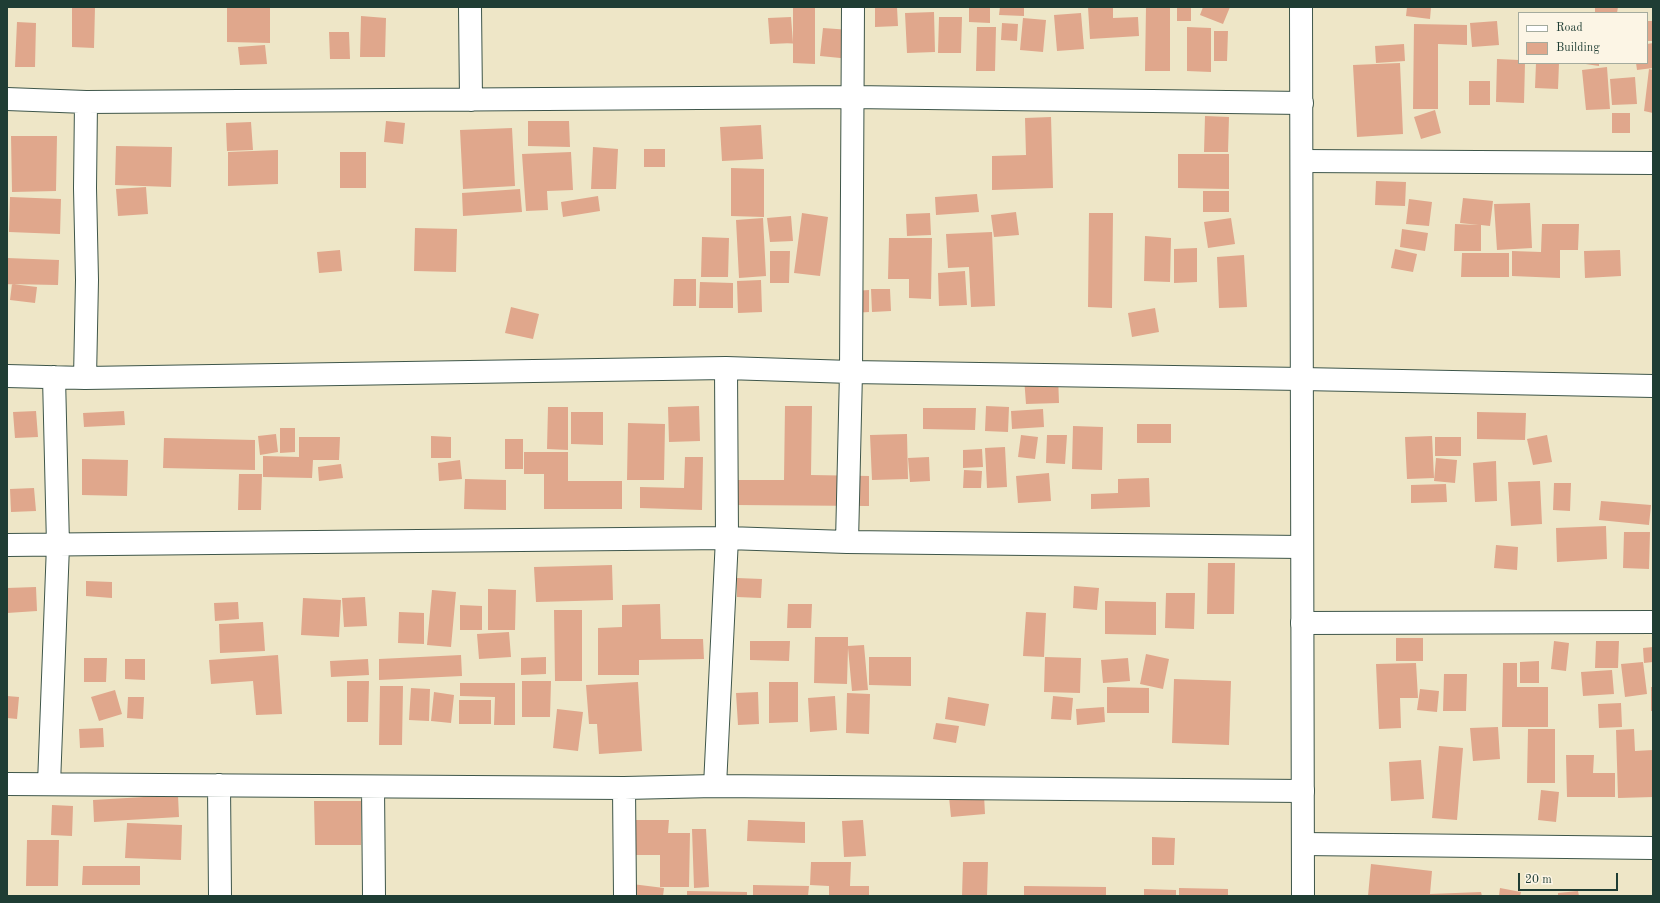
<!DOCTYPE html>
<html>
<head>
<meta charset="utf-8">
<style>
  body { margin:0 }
  #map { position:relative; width:1660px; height:903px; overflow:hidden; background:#eee6c7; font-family:"Old Standard TT",serif }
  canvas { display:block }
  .frame { position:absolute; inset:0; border:8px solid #1f3d34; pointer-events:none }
  .legend { position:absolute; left:1518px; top:12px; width:130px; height:52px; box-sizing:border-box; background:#fcf5e5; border:1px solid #a4ab9e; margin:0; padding:5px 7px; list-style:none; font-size:12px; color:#1f3d34 }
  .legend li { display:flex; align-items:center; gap:8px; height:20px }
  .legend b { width:20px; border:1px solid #a4ab9e }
  .scale { position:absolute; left:1518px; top:873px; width:100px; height:18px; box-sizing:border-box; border:2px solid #1f3d34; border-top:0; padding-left:5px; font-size:12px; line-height:14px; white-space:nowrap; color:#1f3d34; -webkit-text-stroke:3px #fcf5e5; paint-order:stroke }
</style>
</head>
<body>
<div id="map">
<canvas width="1660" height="903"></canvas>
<div class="frame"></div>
<ul class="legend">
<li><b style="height:5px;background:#fff"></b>Road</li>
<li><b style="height:11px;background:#e0a78c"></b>Building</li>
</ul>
<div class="scale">20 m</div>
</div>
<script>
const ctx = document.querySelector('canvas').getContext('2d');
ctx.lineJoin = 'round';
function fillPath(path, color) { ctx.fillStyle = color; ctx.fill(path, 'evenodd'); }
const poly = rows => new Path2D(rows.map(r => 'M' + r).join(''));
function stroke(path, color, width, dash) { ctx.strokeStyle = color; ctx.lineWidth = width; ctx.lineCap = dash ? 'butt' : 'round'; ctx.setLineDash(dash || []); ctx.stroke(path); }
fillPath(poly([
  [72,7,95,7,94,48,72,47],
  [227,7,270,7,270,43,227,42],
  [793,7,815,7,815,64,793,63],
  [875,7,897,7,898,26,875,27],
  [969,7,990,7,990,23,969,22],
  [1000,7,1024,7,1024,16,999,15],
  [1088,7,1113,7,1113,18,1138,17,1139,36,1090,39],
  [1146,7,1170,7,1170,71,1145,71],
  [1177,7,1191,7,1191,21,1177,21],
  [1203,7,1230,7,1223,24,1200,15],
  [1407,7,1431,7,1430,19,1406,16],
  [1595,7,1618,7,1617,13,1595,13],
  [934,12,935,52,907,53,905,13],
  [1081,13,1084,49,1057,51,1054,15],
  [361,16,386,18,385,57,360,57],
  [791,17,793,43,770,44,768,18],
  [939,17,962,17,961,53,938,53],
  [1023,18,1046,20,1043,52,1020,50],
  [1497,21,1499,45,1472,47,1470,23],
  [1647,21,1653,21,1652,41,1647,41],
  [17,22,36,23,35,67,15,67],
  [1002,23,1018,24,1017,41,1001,40],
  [1414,24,1467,25,1467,45,1438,44,1438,109,1413,109],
  [977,27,996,27,995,71,976,71],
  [1187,27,1211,28,1211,72,1187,71],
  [823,28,864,31,861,60,820,56],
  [1214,31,1228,31,1227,61,1214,61],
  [329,32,349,32,350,59,330,59],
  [1653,43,1653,68,1637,70,1636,63,1647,63,1647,44],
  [1404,44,1405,61,1376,63,1375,46],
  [265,45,267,64,240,65,238,47],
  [1497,59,1519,60,1519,63,1525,63,1524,103,1496,102],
  [1400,63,1403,134,1357,137,1353,65],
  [1536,63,1559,63,1558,89,1535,88],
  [1579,63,1599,63,1599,66],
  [1607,67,1610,109,1586,110,1582,70],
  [1649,69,1653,70,1653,113,1644,111],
  [1635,77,1637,104,1612,105,1610,79],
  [1469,81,1490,81,1490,105,1469,105],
  [1435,110,1441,133,1421,139,1414,117],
  [1612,113,1630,113,1630,133,1612,133],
  [1205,116,1229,117,1228,152,1204,152],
  [1051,117,1053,188,992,190,992,156,1026,155,1025,118],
  [386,121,405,123,403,144,384,142],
  [528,121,569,121,570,147,528,146],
  [251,122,253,150,227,151,226,123],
  [761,125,763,159,722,161,720,127],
  [512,128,515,186,463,189,460,130],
  [11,136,57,136,56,191,12,192],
  [116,146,172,147,171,187,115,185],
  [593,147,618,149,616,189,591,189],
  [644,149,665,149,665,167,644,167],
  [278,150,278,184,228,186,228,152],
  [340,152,366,152,366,188,340,188],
  [571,152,573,190,547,191,548,210,526,211,522,154],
  [1178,154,1229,154,1229,189,1178,188],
  [731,168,764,169,764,217,731,216],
  [1376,181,1406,182,1405,206,1375,205],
  [146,187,148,214,118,216,116,189],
  [520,189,522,212,463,216,462,193],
  [1203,191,1229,191,1229,212,1203,212],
  [977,194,979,212,936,215,935,197],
  [598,196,600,211,563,217,561,202],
  [10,197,61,199,60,234,9,232],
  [1463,198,1493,201,1490,226,1481,225,1481,251,1454,251,1455,224,1479,225,1460,223],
  [1409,199,1432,202,1429,226,1406,224],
  [1530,203,1532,248,1497,250,1494,204],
  [1016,212,1019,235,994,237,991,215],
  [802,213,828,217,820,276,794,273],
  [930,213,931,235,907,236,906,214],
  [1089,213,1113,213,1112,308,1088,307],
  [791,216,793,241,770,242,767,218],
  [763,218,766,276,739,278,736,220],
  [1231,218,1235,244,1208,248,1204,222],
  [1542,224,1579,224,1578,250,1560,250,1560,278,1512,276,1512,251,1541,252],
  [415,228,457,229,456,272,414,271],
  [1402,229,1428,233,1425,251,1400,247],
  [992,232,995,306,971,307,969,267,948,268,946,234],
  [1145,236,1171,238,1170,282,1144,281],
  [702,237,729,238,728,277,701,277],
  [889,238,932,238,931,299,909,298,909,279,888,279],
  [1197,248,1197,282,1174,283,1174,249],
  [1395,249,1417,254,1413,272,1391,268],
  [340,250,342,271,319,273,317,252],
  [1620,250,1621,276,1585,278,1584,251],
  [770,251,790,251,789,283,770,283],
  [1462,253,1509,253,1509,277,1461,277],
  [1244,255,1247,307,1219,308,1217,257],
  [7,258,59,260,58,285,7,284],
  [965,271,967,305,939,306,938,273],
  [674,279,696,279,696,306,673,306],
  [761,280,762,312,738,313,737,281],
  [700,282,733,283,733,308,699,308],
  [12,284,37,287,35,303,10,300],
  [871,289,890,289,891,311,872,312],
  [869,290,869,312,853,313,853,291],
  [511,307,539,314,533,339,505,333],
  [1155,308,1159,332,1132,337,1128,313],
  [1058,375,1059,403,1026,404,1024,377],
  [699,406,700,441,669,442,668,407],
  [785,406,812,406,811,475,869,476,869,506,735,505,736,480,784,480],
  [986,406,1009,407,1008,432,985,431],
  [548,407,568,407,568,450,547,449],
  [923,408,976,408,975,430,923,429],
  [1043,409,1044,427,1012,429,1011,411],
  [36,411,38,437,15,438,13,412],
  [124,411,125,425,84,427,83,413],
  [571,412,603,412,603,445,571,444],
  [1477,412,1526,413,1525,440,1477,439],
  [628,423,665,424,664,480,627,480],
  [1137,424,1171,424,1171,443,1137,443],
  [1073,426,1103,427,1102,470,1072,469],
  [280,428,295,428,295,452,280,453],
  [276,434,278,452,260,455,258,436],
  [907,434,908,479,872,480,870,435],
  [1021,435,1038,437,1035,459,1018,457],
  [1047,435,1067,435,1065,464,1046,463],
  [1547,435,1552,462,1533,465,1527,439],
  [431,436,451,437,451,458,431,458],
  [1432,436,1434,478,1407,479,1405,437],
  [299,437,340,437,339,460,313,460,312,478,263,477,263,456,299,457],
  [1435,437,1461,437,1461,456,1435,456],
  [164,438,255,440,255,470,163,468],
  [505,439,523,439,523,469,505,469],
  [1005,447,1007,487,987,488,985,448],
  [982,449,983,467,963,468,963,450],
  [524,452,568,452,568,481,622,481,622,509,544,509,544,474,524,474],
  [685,457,703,457,702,510,640,508,640,487,684,488],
  [929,457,930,481,910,482,908,458],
  [1436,458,1457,460,1455,483,1434,481],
  [82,459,128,460,127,496,82,495],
  [460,460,462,479,439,481,438,463],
  [1496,461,1497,501,1475,502,1473,463],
  [341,464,343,478,319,481,318,467],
  [964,470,982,471,981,488,963,488],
  [1049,473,1051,501,1018,503,1016,476],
  [239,474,262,474,261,510,238,510],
  [1149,478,1150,507,1091,509,1091,494,1118,493,1118,479],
  [465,479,506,480,506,510,464,509],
  [1540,481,1542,524,1511,526,1508,482],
  [1554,483,1571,483,1570,511,1553,510],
  [1446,484,1447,502,1411,503,1411,485],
  [34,488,36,511,11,512,10,489],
  [1601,501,1651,505,1649,525,1599,520],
  [1606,526,1607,559,1557,562,1556,528],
  [1624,532,1650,532,1649,569,1623,568],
  [1496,545,1518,547,1517,570,1494,568],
  [1208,563,1235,563,1234,614,1207,614],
  [612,565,613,600,536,602,534,567],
  [737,578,762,579,761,598,737,597],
  [86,581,112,582,112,598,86,596],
  [1074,586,1099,588,1097,610,1073,608],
  [36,587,37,611,7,613,7,588],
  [488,589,516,590,515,630,488,630],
  [432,590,456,592,451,647,427,645],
  [1166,593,1195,593,1194,629,1165,628],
  [365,597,367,626,344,627,342,598],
  [303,598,341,600,339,637,301,635],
  [1105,601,1156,602,1156,635,1105,634],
  [238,602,239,619,215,621,214,603],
  [660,604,661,639,703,639,704,659,639,660,639,675,598,675,598,628,622,627,622,605],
  [788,604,812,604,811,628,787,628],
  [460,605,482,606,482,630,460,630],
  [554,610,582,610,582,681,555,681],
  [399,612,424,613,424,644,398,643],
  [1026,612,1046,613,1044,657,1023,656],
  [263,622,265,651,220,653,219,624],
  [509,632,511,657,479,659,477,634],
  [815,637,848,637,848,646,864,645,868,690,852,691,848,648,847,684,814,683],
  [1396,638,1423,638,1423,661,1396,661],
  [750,641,790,641,789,661,750,660],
  [1554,641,1569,643,1566,671,1551,669],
  [1596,641,1619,641,1618,668,1595,668],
  [1653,647,1653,662,1644,663,1643,648],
  [1146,654,1169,659,1163,689,1140,684],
  [278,655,282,714,256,715,253,681,211,684,209,660],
  [461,655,462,676,379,680,379,659],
  [546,657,546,674,521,675,521,658],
  [869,657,911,657,911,686,869,685],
  [1045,657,1081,658,1080,693,1044,692],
  [84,658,107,658,106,682,84,682],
  [1128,658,1130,681,1103,683,1101,660],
  [125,659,145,659,145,680,125,679],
  [368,659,369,675,331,677,330,661],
  [1539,661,1539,683,1520,683,1520,662],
  [1643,662,1647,694,1625,697,1621,664],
  [1416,663,1418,698,1400,698,1401,728,1379,729,1376,664],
  [1503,663,1517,663,1517,687,1548,687,1548,727,1502,727],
  [1612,670,1614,694,1583,696,1581,672],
  [1444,674,1467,674,1466,711,1443,711],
  [1174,679,1231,681,1229,745,1172,743],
  [347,681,369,681,368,722,347,722],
  [522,681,551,681,550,717,522,717],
  [638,682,642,751,599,754,597,724,589,724,586,685],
  [769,682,798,682,798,722,769,723],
  [460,683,515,683,515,725,494,725,495,697,460,696],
  [380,686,403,686,402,745,379,745],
  [1107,687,1149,688,1149,713,1107,713],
  [1651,687,1653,687,1653,711,1651,711],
  [411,688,430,689,429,721,409,720],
  [1420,689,1439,691,1437,712,1417,710],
  [115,690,122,714,99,721,91,697],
  [434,692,454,695,451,723,431,721],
  [758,692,759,724,738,725,736,693],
  [847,693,870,694,869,734,846,733],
  [7,696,19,697,17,719,7,718],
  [835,696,837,730,810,732,808,698],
  [1053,696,1073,698,1071,720,1051,719],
  [128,697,144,697,143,719,127,718],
  [948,697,989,704,985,726,945,719],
  [459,700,491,700,491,724,459,724],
  [1621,703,1622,727,1599,728,1598,704],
  [1104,707,1105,722,1077,725,1076,709],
  [557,709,583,712,578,751,553,748],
  [936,723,959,726,956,743,933,739],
  [1498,727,1500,759,1473,761,1470,728],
  [103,728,104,747,80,748,79,729],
  [1528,729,1555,729,1555,783,1527,783],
  [1634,729,1635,751,1653,750,1653,797,1618,798,1616,730],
  [1439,746,1463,748,1457,820,1432,818],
  [1566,755,1594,755,1593,773,1615,773,1615,797,1567,797],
  [1421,760,1424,799,1391,801,1389,762],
  [1541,790,1559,792,1556,822,1538,820],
  [178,795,179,817,94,822,93,800],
  [984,795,985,814,951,817,949,797],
  [314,801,361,801,361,845,315,845],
  [52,805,73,806,72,836,51,835],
  [627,820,669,820,668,833,690,833,689,887,660,887,660,855,626,855],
  [748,820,805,822,805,843,747,841],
  [863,820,866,856,844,857,842,821],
  [127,823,182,825,181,860,125,858],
  [692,829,706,829,709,887,694,888],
  [1152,837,1175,838,1174,865,1152,865],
  [27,840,59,840,58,886,26,886],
  [811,862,851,862,850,886,869,886,869,896,829,896,829,886,810,885],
  [963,862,988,862,987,896,962,896],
  [1371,864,1432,871,1430,894,1481,892,1482,896,1368,896],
  [83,866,140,866,140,885,82,885],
  [632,884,664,888,663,896,630,896],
  [753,885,809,886,808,896,753,896],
  [1024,886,1106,887,1106,896,1024,896],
  [1179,888,1228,889,1228,896,1179,896],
  [1500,888,1521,892,1520,896,1499,896],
  [1144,889,1176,890,1176,896,1144,896],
  [687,891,747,892,747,896,687,896],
  [1578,891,1579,896,1558,896,1558,893]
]), '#e0a78c');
const minor = poly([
  [470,7,471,100],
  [7,99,86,102,852,97,1302,103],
  [1302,161,1653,163],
  [7,376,85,378,726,368,851,372,1302,379,1653,386],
  [85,378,87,280,85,188,86,102],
  [847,542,851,372,853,7],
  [7,545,727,538,847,542,1302,547],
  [1302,623,1653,622],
  [7,784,624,788,715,786,1303,791],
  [49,784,58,545,54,377],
  [219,785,220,896],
  [715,786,727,538,726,368],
  [373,787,374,896],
  [624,788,625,896],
  [1303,844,1653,848]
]);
const tertiary = poly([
  [1301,7,1303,896]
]);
stroke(minor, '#3e564a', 24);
stroke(tertiary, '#3e564a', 24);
stroke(minor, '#fff', 22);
stroke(tertiary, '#fff', 22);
</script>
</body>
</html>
